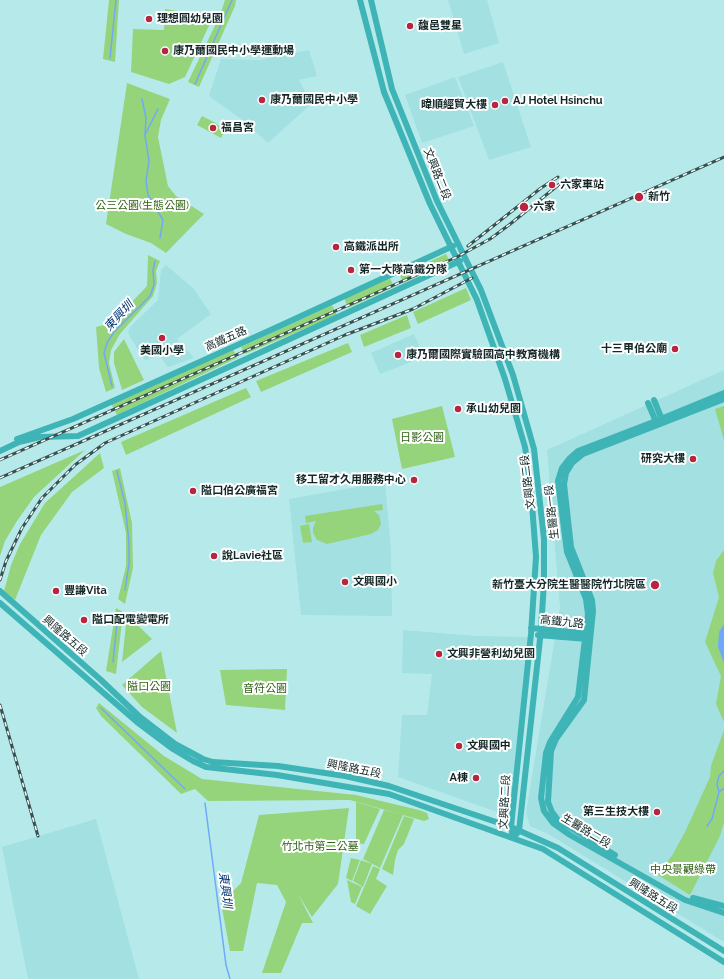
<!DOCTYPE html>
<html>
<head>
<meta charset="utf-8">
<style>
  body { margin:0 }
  canvas { display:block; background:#b6eaea }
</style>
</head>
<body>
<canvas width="724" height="979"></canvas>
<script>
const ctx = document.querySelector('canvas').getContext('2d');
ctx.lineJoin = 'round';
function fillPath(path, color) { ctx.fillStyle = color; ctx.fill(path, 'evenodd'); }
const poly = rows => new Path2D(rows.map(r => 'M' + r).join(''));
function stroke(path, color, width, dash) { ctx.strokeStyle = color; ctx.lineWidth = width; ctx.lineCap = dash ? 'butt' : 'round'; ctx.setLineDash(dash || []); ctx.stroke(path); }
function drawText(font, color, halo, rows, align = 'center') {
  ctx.font = font + ' Raleway,"Noto Sans TC",sans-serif'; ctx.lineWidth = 4; ctx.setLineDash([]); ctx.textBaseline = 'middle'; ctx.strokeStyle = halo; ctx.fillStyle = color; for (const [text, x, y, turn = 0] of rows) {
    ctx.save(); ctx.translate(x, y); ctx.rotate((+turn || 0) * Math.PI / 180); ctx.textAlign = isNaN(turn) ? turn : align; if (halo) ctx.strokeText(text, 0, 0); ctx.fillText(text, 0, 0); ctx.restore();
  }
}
fillPath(poly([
  [448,0,487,0,499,43,464,54],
  [309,50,317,76,299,80,311,104,268,143,245,122,209,96,221,59,259,60],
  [503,62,531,147,489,160,458,77],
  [455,77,474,126,422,143,405,95],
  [166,265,193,288,211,314,177,339,194,358,168,367,158,354,145,361,128,333,130,327,158,300,161,270],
  [414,334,424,357,380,374,371,353],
  [724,370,724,942,550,835,530,826,526,813,560,607,547,450],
  [385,482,391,549,392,616,301,615,289,499],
  [403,630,476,636,530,637,511,817,398,777,402,715,427,715,432,674,402,673],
  [96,819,139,979,28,979,2,847]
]), '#a2e0e1');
fillPath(poly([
  [109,0,119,0,115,62,103,59],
  [225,0,236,0,235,6,199,87,188,82,220,15],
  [165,9,213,17,185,77,169,84,131,72,133,29,164,30],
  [127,83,170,99,161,120,158,137,168,186,176,196,204,214,166,253,151,243,126,234,106,224],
  [202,116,214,122,225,130,221,138,197,125],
  [446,254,450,262,403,283,400,275],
  [148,255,160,261,156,271,157,283,153,296,120,334,111,350,109,363,115,388,106,392,99,368,96,327,112,323,147,286],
  [390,278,394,287,348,308,344,298],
  [466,288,471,300,418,324,413,312],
  [332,305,337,315,245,354,241,347],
  [407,315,411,328,364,347,360,335],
  [124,339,144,380,122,390,114,363,114,352],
  [348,343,352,352,261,392,256,381],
  [233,349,237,358,117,415,111,403],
  [246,388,251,397,126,455,121,442],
  [442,406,455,457,402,469,392,419],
  [724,406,724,440,715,409],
  [85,450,34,497,17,521,5,541,0,556,0,487],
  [100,453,104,468,72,492,41,535,15,600,4,591,11,565,20,544,45,503],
  [120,468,132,523,133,568,125,604,118,599,126,566,126,533,112,471],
  [382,504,383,510,374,511,379,515,381,524,378,530,371,534,327,544,317,540,313,533,313,528,316,521,306,523,305,516],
  [309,524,312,542,303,543,300,526],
  [724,550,724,722,716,704,721,676,705,642,719,597,713,573,716,561],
  [116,608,123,612,116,674,106,671],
  [127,615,152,639,122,662],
  [161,651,177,733,142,707,122,685],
  [287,669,285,710,226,705,220,670],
  [99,703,164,756,202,779,356,795,419,810,427,813,429,819,424,821,350,800,208,801,195,789,181,794,101,716,96,708],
  [724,730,724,822,720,836,690,895,658,875,673,854,686,830,710,777,711,766],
  [356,802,380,809,364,844,356,843],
  [349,808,338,884,312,917,298,894,313,923,302,923,281,973,262,973,286,902,277,885,257,883,243,951,230,951,221,903,241,883,259,815],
  [384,810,403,815,380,868,363,859],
  [404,816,414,819,404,844,398,850,395,860,393,875,382,869],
  [351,858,360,860,352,881,346,878],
  [361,860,372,864,363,887,353,881],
  [373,866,380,869,376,879,387,886,370,914,356,906],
  [347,880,362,887,355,904,351,902]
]), '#96d47c');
fillPath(poly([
  [724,624,724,663,718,647,719,632]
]), '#6fa9fa');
stroke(poly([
  [110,58,116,0],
  [195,84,232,0],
  [142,99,146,118,145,135,149,161,146,181,148,195,163,220,160,238],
  [146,133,158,109],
  [112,386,104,353,107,343,114,332,150,296,154,285,153,270,155,261],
  [117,471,125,503,129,543,129,564,125,590],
  [113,662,118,613],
  [101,708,185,789],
  [719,792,724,788],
  [205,803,226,965,230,979],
  [707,826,712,819,719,792,717,784,719,776,724,771]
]), '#6fa9fa', 1.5);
stroke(poly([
  [360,0,384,92,430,204,477,300,505,379,525,447,531,491,536,557,531,634,511,827,513,838],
  [371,0,392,89,437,201,481,290,513,375,534,449,544,539,544,582,541,630,519,831,513,838],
  [724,393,656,421,578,451,569,459,562,468,558,481,567,552,586,599,588,614,578,697,550,742,546,753,541,798,544,811,553,823,570,835,685,900,724,913],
  [654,400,663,422],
  [648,403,657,424],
  [17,439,73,419,273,329,453,246],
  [0,451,19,442,40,437,78,436,460,261],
  [0,591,101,680,140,717,175,744,203,759,213,762,278,766,345,776,389,786,511,827,558,848,724,951],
  [0,603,137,722,173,749,193,761,206,767,277,775,389,794,543,849,724,962],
  [531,628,590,634],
  [538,635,587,639],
  [615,855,558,820,552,812,548,802,551,751,556,739,584,700,593,611,592,600,571,547,564,484,566,473,572,463,583,454,724,399],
  [693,898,724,906]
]), '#3fb4b6', 6);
const rail = poly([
  [468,246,541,188,558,177],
  [0,460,457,257,490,239,509,225,562,182],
  [0,478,724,157],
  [0,580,6,561,22,528,42,498,75,465,105,443,345,335,413,309,472,278],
  [0,705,38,836]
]);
stroke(rail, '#365151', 3);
stroke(rail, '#fff', 1.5, [4.5]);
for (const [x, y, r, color] of [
  [149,19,4,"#b72640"],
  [410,26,4,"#b72640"],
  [165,51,4,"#b72640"],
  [262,100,4,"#b72640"],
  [505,101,4,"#b72640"],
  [495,105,4,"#b72640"],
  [213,128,4,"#b72640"],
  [552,185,4,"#b72640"],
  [639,197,5,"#b72640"],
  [524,207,5,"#b72640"],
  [336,247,4,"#b72640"],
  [351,270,4,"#b72640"],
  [162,338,4,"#b72640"],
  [675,349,4,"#b72640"],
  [398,355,4,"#b72640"],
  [458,409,4,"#b72640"],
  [693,459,4,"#b72640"],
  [414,480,4,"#b72640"],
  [193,491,4,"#b72640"],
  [214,556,4,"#b72640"],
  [345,582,4,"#b72640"],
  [655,585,5,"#b72640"],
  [56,591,4,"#b72640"],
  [84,620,4,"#b72640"],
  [439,654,4,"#b72640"],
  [459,746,4,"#b72640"],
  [476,778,4,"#b72640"],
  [657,812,4,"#b72640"]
]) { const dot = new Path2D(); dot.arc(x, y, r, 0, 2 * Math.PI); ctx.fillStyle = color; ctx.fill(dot); stroke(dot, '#fff', 1.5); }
drawText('bold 11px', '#132727', '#fff', [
  ["理想圓幼兒園",157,19],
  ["馥邑雙星",418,26],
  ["康乃薾國民中小學運動場",173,51],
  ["康乃薾國民中小學",270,100],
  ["AJ Hotel Hsinchu",513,101],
  ["暐順經貿大樓",487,105,"right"],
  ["福昌宮",221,128],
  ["六家車站",560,185],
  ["新竹",648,197],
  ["六家",533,207],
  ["高鐵派出所",344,247],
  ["第一大隊高鐵分隊",359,270],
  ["十三甲伯公廟",667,349,"right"],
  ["美國小學",162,351,"center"],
  ["康乃爾國際實驗國高中教育機構",406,355],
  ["承山幼兒園",466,409],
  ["研究大樓",685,459,"right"],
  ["移工留才久用服務中心",406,480,"right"],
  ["隘口伯公廣福宮",201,491],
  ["說Lavie社區",222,556],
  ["文興國小",353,582],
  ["新竹臺大分院生醫醫院竹北院區",646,585,"right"],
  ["豐謙Vita",64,591],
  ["隘口配電變電所",92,620],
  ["文興非營利幼兒園",447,654],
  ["文興國中",467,746],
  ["A棟",468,778,"right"],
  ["第三生技大樓",649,812,"right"]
], 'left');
drawText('11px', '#132727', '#fff', [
  ["文興路二段",437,174,68],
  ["高鐵五路",226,339,-24],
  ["文興路二段",528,482,-97],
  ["生醫路一段",552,512,-96],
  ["高鐵九路",562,622,6],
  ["興隆路五段",65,636,41],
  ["興隆路五段",354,769,11],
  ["文興路二段",505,802,-87],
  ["生醫路二段",586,831,31],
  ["興隆路五段",653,896,32]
]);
drawText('11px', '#2f6015', '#fff', [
  ["公三公園(生態公園)",142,206],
  ["日影公園",422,438],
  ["隘口公園",149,687],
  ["音符公園",265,689],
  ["竹北市第二公墓",320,847],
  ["中央景觀綠帶",683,870]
]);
drawText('italic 12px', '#063978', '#fff', [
  ["東興圳",119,316,-47],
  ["東興圳",225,890,83]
]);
</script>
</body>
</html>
